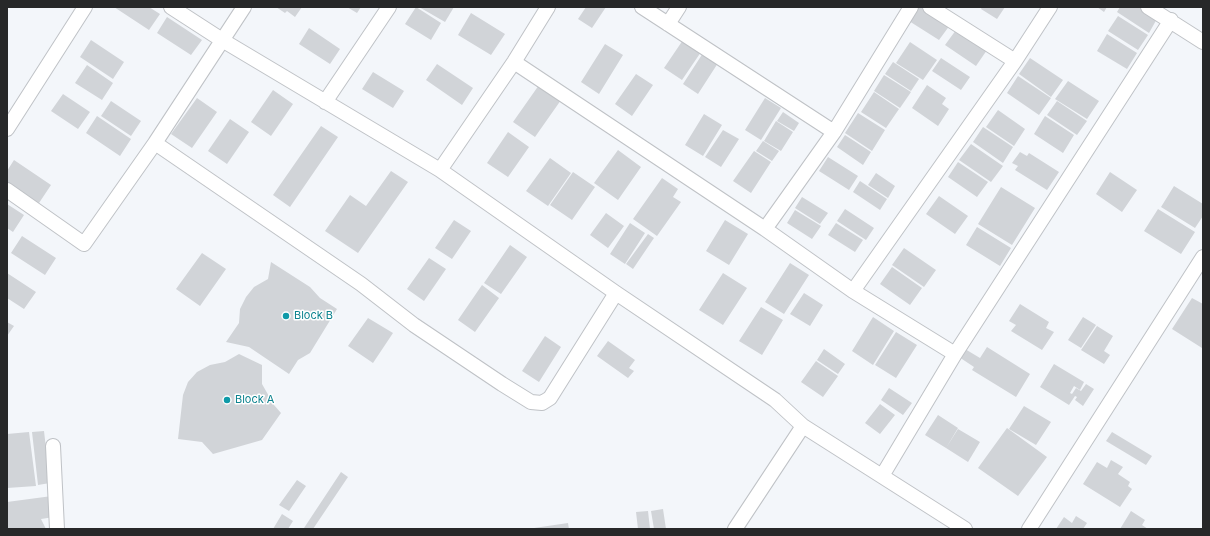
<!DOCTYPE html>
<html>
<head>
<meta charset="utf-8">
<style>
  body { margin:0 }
  #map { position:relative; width:1210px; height:536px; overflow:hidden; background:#f3f6fa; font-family:Inter,sans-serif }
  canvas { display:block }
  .frame { position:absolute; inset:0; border:8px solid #272829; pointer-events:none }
</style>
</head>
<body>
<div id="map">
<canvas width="1210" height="536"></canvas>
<div class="frame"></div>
</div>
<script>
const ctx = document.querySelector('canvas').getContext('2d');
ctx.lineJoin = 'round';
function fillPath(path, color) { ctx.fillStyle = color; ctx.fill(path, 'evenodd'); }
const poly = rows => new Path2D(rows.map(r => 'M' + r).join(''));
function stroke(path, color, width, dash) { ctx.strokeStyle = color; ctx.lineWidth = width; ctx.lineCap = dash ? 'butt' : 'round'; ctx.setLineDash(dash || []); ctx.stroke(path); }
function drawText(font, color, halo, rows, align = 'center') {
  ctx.font = font + ' Inter,sans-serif'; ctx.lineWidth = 3; ctx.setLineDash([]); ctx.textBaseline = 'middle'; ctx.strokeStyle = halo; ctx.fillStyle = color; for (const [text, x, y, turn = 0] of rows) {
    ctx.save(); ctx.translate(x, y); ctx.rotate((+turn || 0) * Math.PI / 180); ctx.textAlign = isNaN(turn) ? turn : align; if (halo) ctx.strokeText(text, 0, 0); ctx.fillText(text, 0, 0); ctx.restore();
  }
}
fillPath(poly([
  [114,7,149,7,160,14,149,30],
  [276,7,302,7,295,17,287,11,285,13],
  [347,7,361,7,357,13],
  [416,7,441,23,431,40,405,24],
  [419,7,454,7,445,22],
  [586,7,606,7,592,28,578,19],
  [919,7,923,7,950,25,939,40,909,21],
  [982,7,1005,7,997,19,981,9],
  [1097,7,1107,7,1104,12],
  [1120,7,1142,7,1158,17,1149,33,1117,12],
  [471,13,505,34,491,55,458,35],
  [1118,16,1148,35,1138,50,1108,31],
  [167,17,202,40,191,55,157,33],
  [309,28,340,49,330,64,299,44],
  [956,30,987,50,976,66,945,45],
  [1107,34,1137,53,1127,69,1097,51],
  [91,40,124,62,113,79,80,57],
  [683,40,701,52,682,80,664,68],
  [910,42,937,60,923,80,896,63],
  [605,44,623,55,599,94,581,82],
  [703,53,718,63,698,94,683,84],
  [941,58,970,77,961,90,932,71],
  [1030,58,1063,80,1051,97,1019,74],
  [893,62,919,79,911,91,885,74],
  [437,64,473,88,462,105,426,80],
  [87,65,113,83,102,100,75,83],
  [373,72,404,91,393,108,362,89],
  [636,74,653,85,632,116,615,104],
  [884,75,911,92,900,108,874,91],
  [1018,76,1051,98,1039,115,1007,93],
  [1068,81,1099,101,1087,119,1055,99],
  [539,85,561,100,535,137,513,122],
  [927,85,946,98,942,104,949,109,938,126,912,108],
  [273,90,293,104,271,136,251,122],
  [874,92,899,109,886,128,861,112],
  [63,94,90,112,78,129,51,111],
  [197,98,217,112,192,148,171,134],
  [765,98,781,108,761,140,745,130],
  [111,101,141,121,131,136,101,116],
  [1057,101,1087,121,1077,135,1047,115],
  [998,110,1025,129,1014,146,986,127],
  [783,112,799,123,794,131,777,121],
  [858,113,885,130,872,151,845,133],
  [704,114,722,125,703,156,685,145],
  [97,116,131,139,120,156,86,133],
  [1045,116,1074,135,1063,153,1034,134],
  [230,119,249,132,227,164,208,151],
  [776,121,793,132,781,151,764,141],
  [321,126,338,137,290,207,273,195],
  [983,127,1013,147,1003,163,973,142],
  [723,130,739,139,721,167,705,157],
  [508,132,529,147,508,177,487,163],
  [845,135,871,152,863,165,837,147],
  [763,141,779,151,772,161,756,151],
  [971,144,1003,166,991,182,959,160],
  [618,150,641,167,618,200,594,183],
  [754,151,771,162,751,193,733,181],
  [1020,152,1027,156,1029,153,1059,172,1047,190,1015,170,1018,166,1012,163],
  [828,157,858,176,849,190,819,171],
  [550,158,571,173,548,206,526,191],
  [14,160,51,185,37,206,7,186,7,171],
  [958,162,988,182,977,197,948,177],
  [391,171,408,182,358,253,325,231,350,195,366,206],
  [573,172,595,187,572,220,550,205],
  [1110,172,1137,190,1122,212,1096,194],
  [876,173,895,186,888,198,868,185],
  [662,178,678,189,673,197,681,202,657,236,633,219],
  [860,181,887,199,880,210,853,192],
  [1174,186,1203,204,1203,216,1195,228,1161,207],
  [1001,187,1035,208,1012,245,978,224],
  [939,196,968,216,955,234,926,214],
  [802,197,828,213,820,224,795,208],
  [7,204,24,215,13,232,7,228],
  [845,209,874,228,866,240,837,221],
  [1158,209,1195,232,1181,254,1144,231],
  [795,210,821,226,812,239,787,223],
  [606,213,624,226,608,248,590,235],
  [454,220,471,231,452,259,435,248],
  [725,220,748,234,729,265,706,251],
  [630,223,645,233,625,264,610,254],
  [836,223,863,240,855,252,828,235],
  [977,227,1011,248,1000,266,966,245],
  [648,234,654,238,633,269,626,264],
  [22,236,56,258,45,275,11,253],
  [510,245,527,257,501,294,484,283],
  [904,248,936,270,924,287,892,265],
  [202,253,226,269,200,306,176,289],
  [429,258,446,269,424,301,407,289],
  [271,262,310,287,320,298,337,309,310,353,298,360,289,374,249,347,226,342,239,323,240,309,246,297,254,287,268,279],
  [790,263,809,275,784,314,765,302],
  [892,267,922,288,910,305,880,284],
  [7,273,36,292,24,309,7,298],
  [723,273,747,288,723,325,699,310],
  [482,285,499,298,475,332,458,320],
  [804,293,823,305,810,326,790,314],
  [1192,298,1203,304,1202,348,1172,329],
  [1020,304,1049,322,1046,328,1054,332,1042,350,1011,331,1016,325,1009,321],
  [761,307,783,320,762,355,739,341],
  [873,317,894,331,873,365,852,351],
  [1083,317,1096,325,1081,348,1068,340],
  [368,318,393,333,373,363,348,346],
  [7,322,14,326,7,336],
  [1097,326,1113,336,1104,351,1110,355,1104,364,1081,350],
  [896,332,917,345,896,378,875,365],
  [545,336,561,347,539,382,522,371],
  [608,341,635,360,629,368,634,371,628,378,597,356],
  [987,347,1030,374,1016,397,972,370,974,367,959,357,965,349,980,358],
  [824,349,845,364,838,374,817,360],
  [239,354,262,365,262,384,274,405,281,413,262,440,213,454,202,442,178,439,183,395,188,382,197,372,210,365,225,362],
  [816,361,838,376,823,397,801,382],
  [1054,364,1084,382,1080,390,1074,386,1070,393,1072,394,1076,388,1081,391,1086,384,1094,389,1083,406,1075,400,1077,397,1075,396,1069,405,1040,387],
  [889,388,912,403,903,415,881,400],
  [880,404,895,415,880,434,865,423],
  [1024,406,1051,422,1036,445,1009,429],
  [938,415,958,428,946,448,925,435],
  [1007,428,1047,457,1018,496,978,468],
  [958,429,980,442,968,462,946,448],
  [44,431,50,483,38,485,32,432],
  [29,432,36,486,7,488,7,434],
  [1112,432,1152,456,1146,465,1106,441],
  [1111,460,1123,467,1118,474,1130,482,1128,486,1132,489,1120,507,1083,484,1097,462,1107,468],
  [341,472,348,477,313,529,304,528],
  [297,480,306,486,289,511,279,505],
  [52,496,54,517,41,519,46,529,7,529,7,502],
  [663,509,666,529,654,529,651,511],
  [648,511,650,529,638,529,636,512],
  [1131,511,1145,520,1142,525,1148,529,1120,529],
  [282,514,293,521,288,529,273,529],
  [1076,516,1087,523,1083,529,1056,529,1064,517,1072,523],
  [568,523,569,529,534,529,534,528]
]), '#d1d4d8');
const minor = poly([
  [171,7,222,40,440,170,616,293,775,400,803,426,965,529],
  [642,7,834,132],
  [930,7,1015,61],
  [1148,7,1203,42],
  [668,24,679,7],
  [514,62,765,229,853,291,955,354],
  [325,102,389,7],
  [7,129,85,7],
  [155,143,361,284,414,325,502,384,531,402,542,403,550,398,616,293],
  [440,170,514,62,548,7],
  [7,190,84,244,155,143,244,7],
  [765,229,834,132,911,7],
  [853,291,1015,61,1050,7],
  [53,446,57,529],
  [882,476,955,354,1171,20],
  [735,529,803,426],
  [1029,529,1203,257]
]);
stroke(minor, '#bfc2c6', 16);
stroke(minor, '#fff', 14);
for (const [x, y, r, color] of [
  [286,316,4,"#0f9aa8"],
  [227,400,4,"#0f9aa8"]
]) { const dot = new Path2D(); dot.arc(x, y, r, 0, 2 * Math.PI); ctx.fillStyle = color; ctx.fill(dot); stroke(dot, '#fff', 1.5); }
drawText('11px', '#0d838f', '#fff', [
  ["Block B",294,316],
  ["Block A",235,400]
], 'left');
</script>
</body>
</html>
